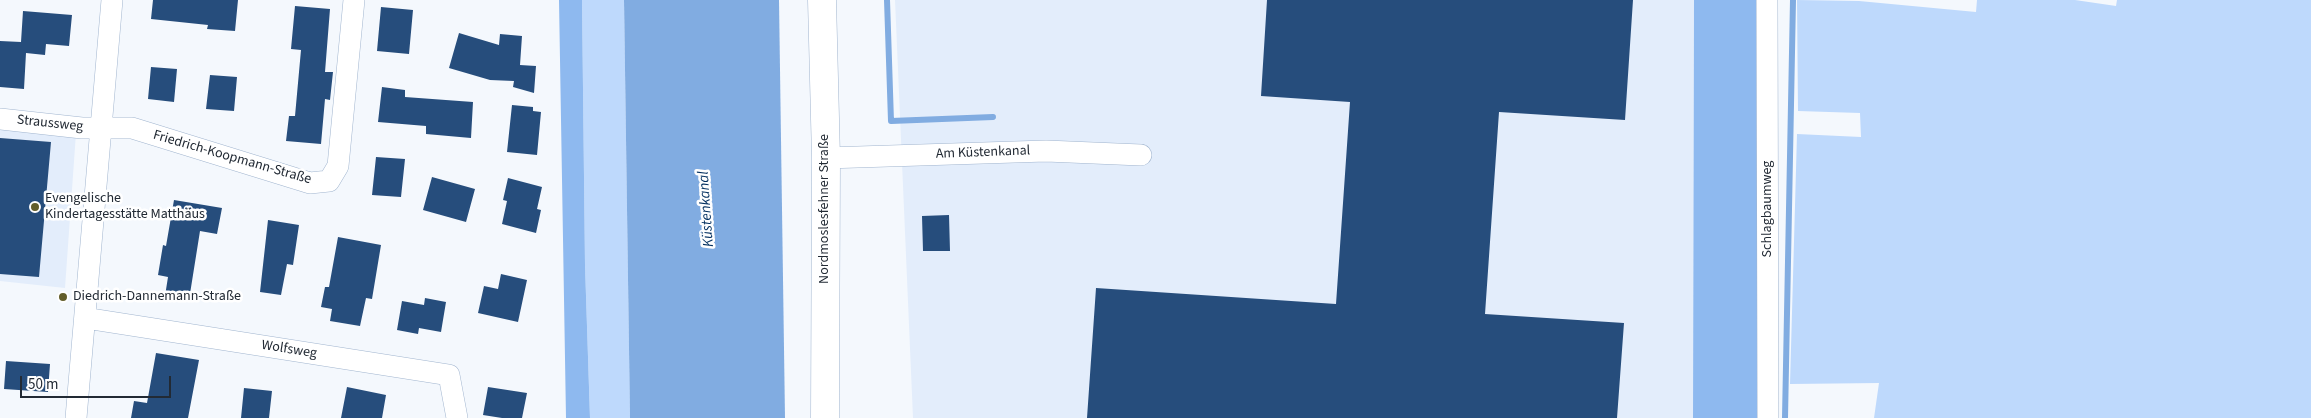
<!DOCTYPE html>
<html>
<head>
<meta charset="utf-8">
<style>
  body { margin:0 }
  #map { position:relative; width:2311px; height:418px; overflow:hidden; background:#f4f8fd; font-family:"Source Sans 3",sans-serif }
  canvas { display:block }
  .scale { position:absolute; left:20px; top:376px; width:151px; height:22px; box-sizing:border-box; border:2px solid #222a34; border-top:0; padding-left:6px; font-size:15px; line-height:18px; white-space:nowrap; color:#222a34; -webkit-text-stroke:4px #fff; paint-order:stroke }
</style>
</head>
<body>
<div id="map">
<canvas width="2311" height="418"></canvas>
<div class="scale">50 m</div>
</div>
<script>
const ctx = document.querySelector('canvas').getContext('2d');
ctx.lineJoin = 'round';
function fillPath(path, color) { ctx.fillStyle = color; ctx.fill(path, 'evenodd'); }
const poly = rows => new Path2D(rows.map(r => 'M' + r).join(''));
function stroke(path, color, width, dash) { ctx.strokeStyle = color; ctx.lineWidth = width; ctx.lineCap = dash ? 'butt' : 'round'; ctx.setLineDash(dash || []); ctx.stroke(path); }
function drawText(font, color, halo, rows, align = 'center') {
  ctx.font = font + ' "Source Sans 3",sans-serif'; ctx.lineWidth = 5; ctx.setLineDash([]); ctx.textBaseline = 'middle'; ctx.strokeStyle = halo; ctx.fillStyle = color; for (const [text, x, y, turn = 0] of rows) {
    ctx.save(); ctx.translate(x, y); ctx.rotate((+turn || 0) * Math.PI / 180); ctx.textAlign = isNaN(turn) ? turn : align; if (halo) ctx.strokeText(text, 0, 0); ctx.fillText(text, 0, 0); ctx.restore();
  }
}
fillPath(poly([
  [895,0,1694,0,1693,418,913,418],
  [0,123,76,133,65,288,0,281]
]), '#e3edfb');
fillPath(poly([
  [582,0,624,0,630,418,590,418,585,265],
  [1797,0,1859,1,1976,12,1977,0,2075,0,2116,6,2117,0,2311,0,2311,418,1874,418,1879,383,1790,384,1797,134,1861,137,1860,113,1798,111]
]), '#bed9fc');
fillPath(poly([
  [559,0,582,0,585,265,590,418,566,418],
  [1694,0,1760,0,1760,418,1693,418]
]), '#8eb9ef');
fillPath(poly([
  [624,0,779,0,785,418,630,418]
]), '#81ace1');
stroke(poly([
  [887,0,891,121,993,117],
  [1785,418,1793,0]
]), '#81ace1', 6);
fillPath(poly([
  [153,0,238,0,235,31,207,29,208,25,151,19],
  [1267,0,1633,0,1625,120,1499,112,1485,314,1624,323,1617,418,1087,418,1096,288,1336,304,1350,102,1261,96],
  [295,6,330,9,325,72,333,72,330,100,325,99,321,144,286,141,289,116,295,116,301,50,291,49],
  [381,7,413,10,409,54,377,51],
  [23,11,72,15,69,46,46,44,45,55,26,53,24,89,0,87,0,41,21,42],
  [459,33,499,45,500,34,522,36,520,65,536,66,534,93,513,87,514,81,490,80,449,68],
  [151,67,177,69,174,102,148,99],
  [210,75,237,77,234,111,206,109],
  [382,87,405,90,405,97,473,102,471,138,426,134,426,126,378,122],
  [512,105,533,107,533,111,541,112,537,155,507,152],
  [0,138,51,142,39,277,0,274],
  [376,157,405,159,401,197,372,195],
  [432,177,475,189,466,222,423,210],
  [508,178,542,187,537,209,541,210,536,233,502,224,507,201,503,200],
  [174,200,222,208,217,234,200,231,189,300,165,296,168,277,158,275,163,245,166,246],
  [949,215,950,251,923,251,922,216],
  [268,220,299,225,293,265,287,264,281,295,260,292],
  [338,237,381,245,372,299,366,298,360,326,330,321,332,309,321,307,325,287,329,287],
  [501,274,527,280,518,322,478,313,484,286,498,289],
  [425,298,446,302,441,332,419,328,418,334,397,330,402,301,424,305],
  [156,353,199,360,188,418,131,418,134,401,147,403],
  [6,361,50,364,48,392,4,389],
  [347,387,386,395,382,418,341,418],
  [488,387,527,393,522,418,502,418,483,415],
  [244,388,272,391,269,418,241,418]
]), '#264d7c');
const street = poly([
  [1767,0,1768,418],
  [0,119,82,128,132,128,310,183,329,181,338,166,354,0],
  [826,158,1046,151,1141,155],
  [85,318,449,375,457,418],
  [76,418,112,0]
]);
const primary = poly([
  [822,0,826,158,825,418]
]);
stroke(street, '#a1b5cf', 22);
stroke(primary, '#a1b5cf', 29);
stroke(street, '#fff', 21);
stroke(primary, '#fff', 28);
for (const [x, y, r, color] of [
  [35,207,5,"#625d2a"],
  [63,297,5,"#625d2a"]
]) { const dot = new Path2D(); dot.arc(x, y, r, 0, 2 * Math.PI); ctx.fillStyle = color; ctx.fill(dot); stroke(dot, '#fff', 2); }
drawText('14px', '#222a34', '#fff', [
  ["Straussweg",50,124,6],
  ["Am Küstenkanal",983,153,-2],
  ["Friedrich-Koopmann-Straße",232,158,16],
  ["Nordmoslesfehner Straße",825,209,-90],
  ["Schlagbaumweg",1768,209,-90],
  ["Wolfsweg",289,350,9]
]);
drawText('14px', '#222a34', '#fff', [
  ["Evengelische",45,199],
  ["Kindertagesstätte Matthäus",45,215],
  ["Diedrich-Dannemann-Straße",73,297]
], 'left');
drawText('italic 15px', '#022f5f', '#fff', [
  ["Küstenkanal",707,209,-94]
]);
</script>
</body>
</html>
